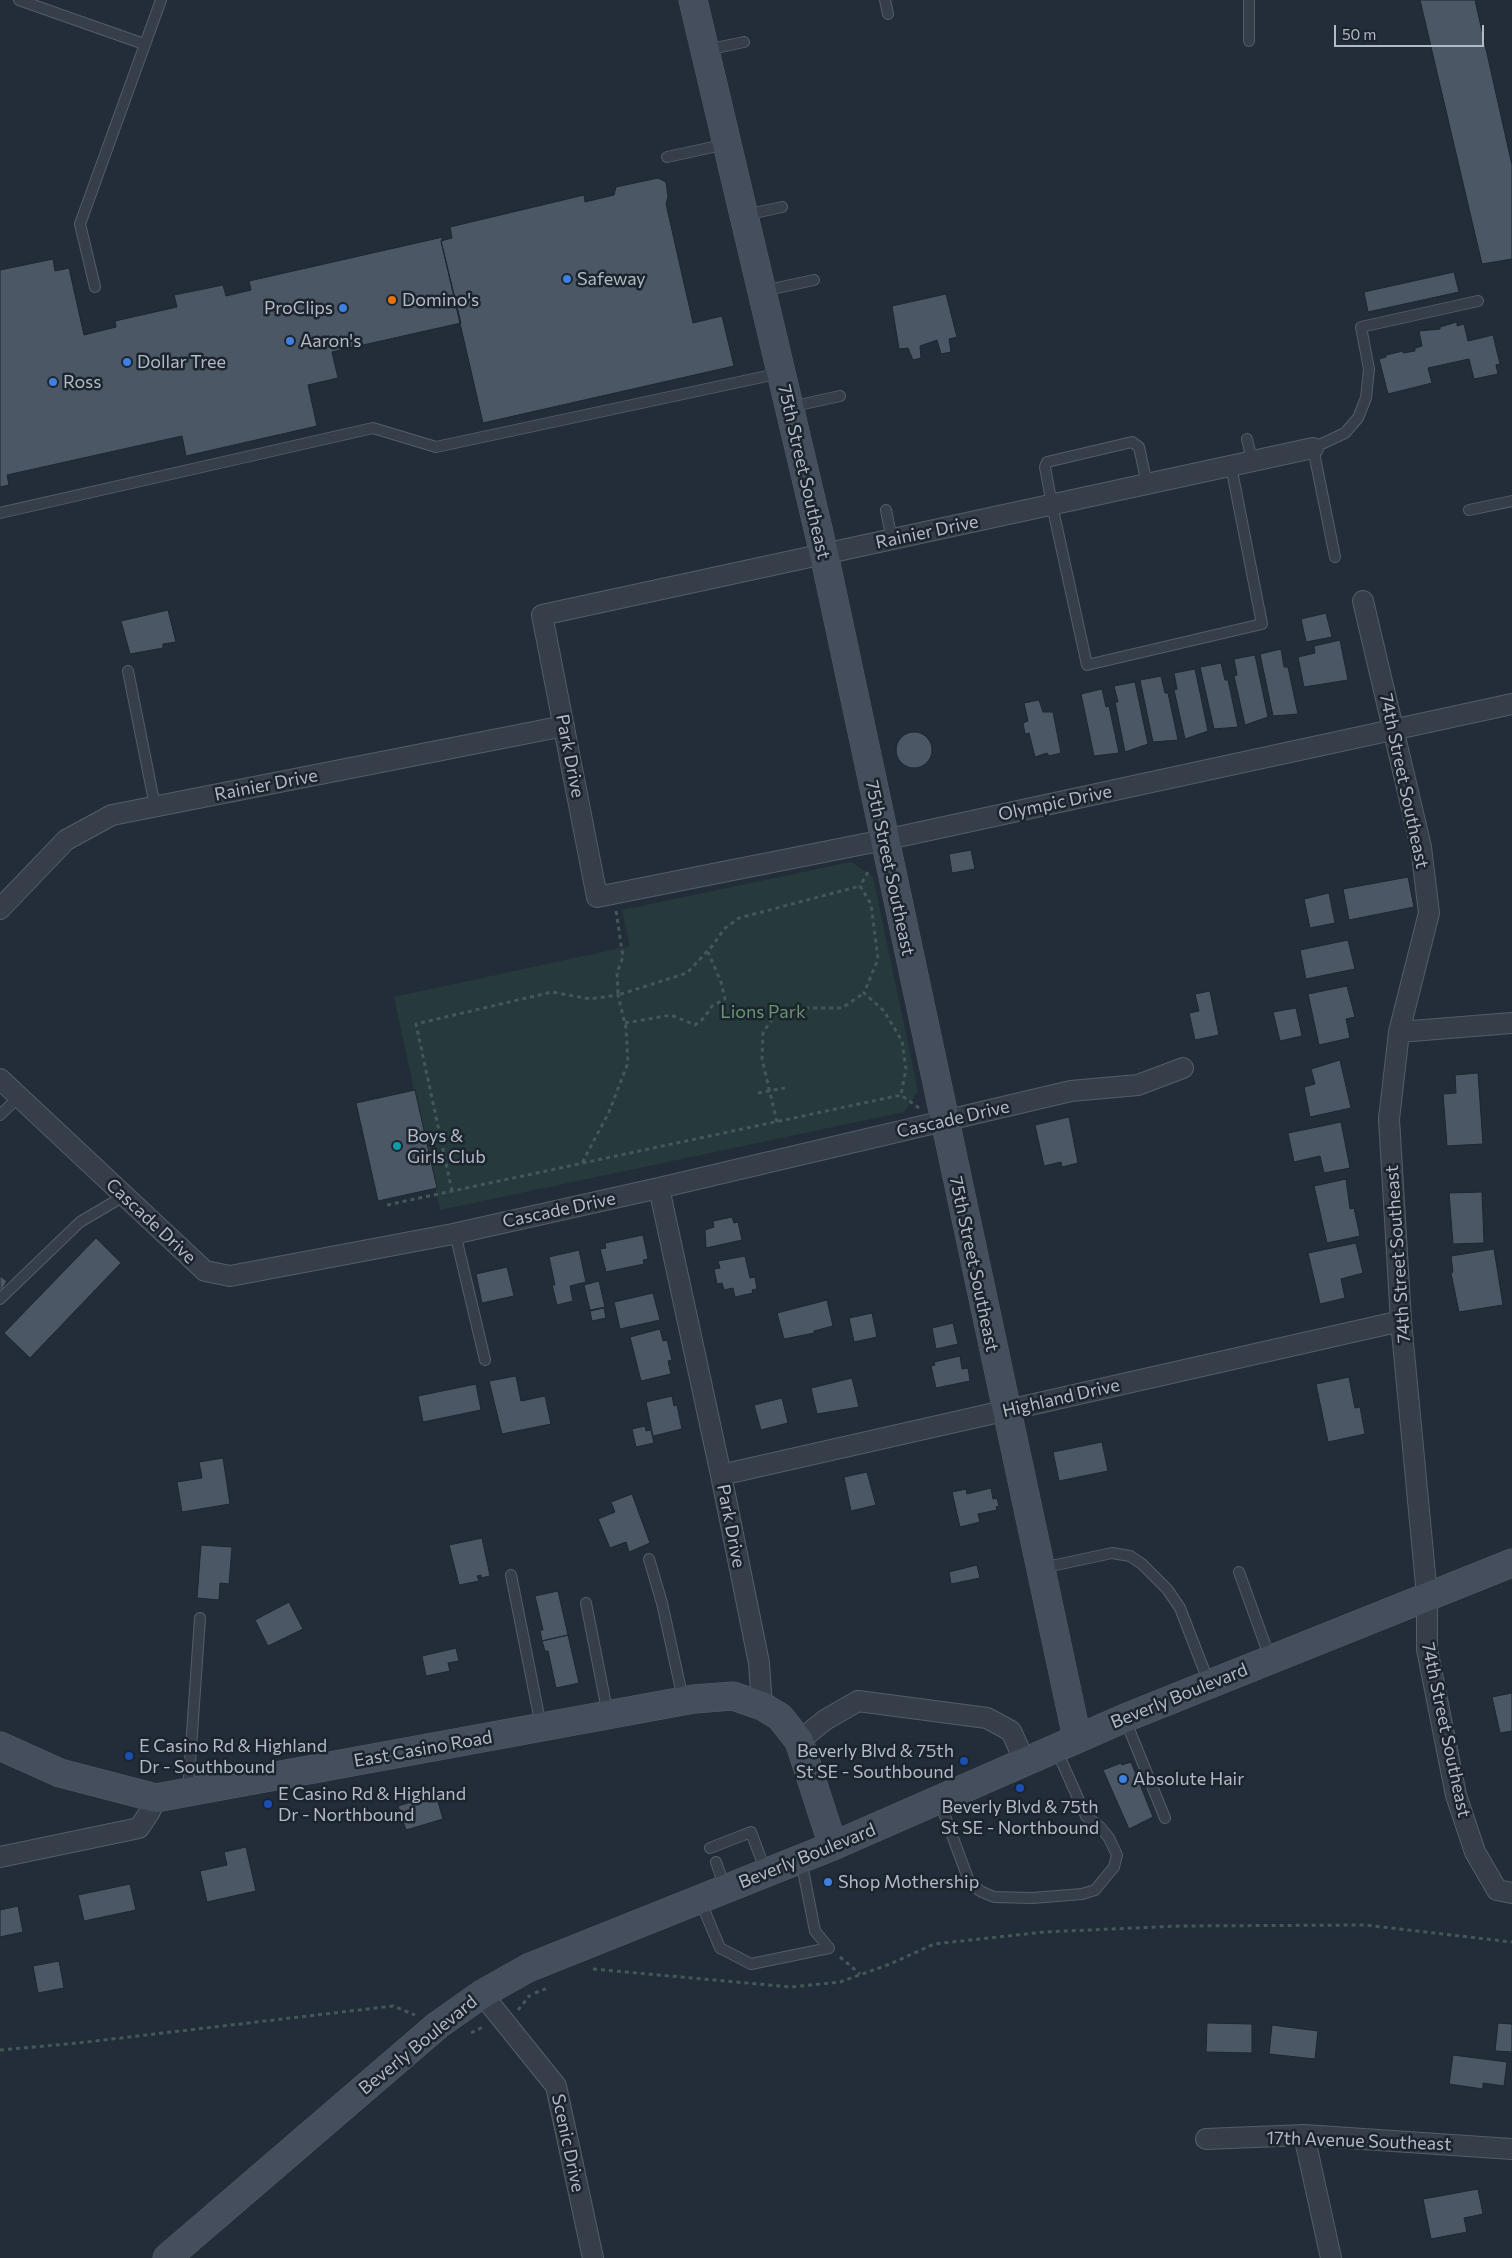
<!DOCTYPE html>
<html>
<head>
<meta charset="utf-8">
<style>
  body { margin:0 }
  #map { position:relative; width:1512px; height:2258px; overflow:hidden; background:#232d39; font-family:Commissioner,sans-serif }
  canvas { display:block }
  .scale { position:absolute; left:1334px; top:25px; width:150px; height:22px; box-sizing:border-box; border:2px solid #b1bac5; border-top:0; padding-left:6px; font-size:15px; line-height:18px; white-space:nowrap; color:#b1bac5; -webkit-text-stroke:4px #1c242e; paint-order:stroke }
</style>
</head>
<body>
<div id="map">
<canvas width="1512" height="2258"></canvas>
<div class="scale">50 m</div>
</div>
<script>
const ctx = document.querySelector('canvas').getContext('2d');
ctx.lineJoin = 'round';
function fillPath(path, color) { ctx.fillStyle = color; ctx.fill(path, 'evenodd'); }
const poly = rows => new Path2D(rows.map(r => 'M' + r).join(''));
function stroke(path, color, width, dash) { ctx.strokeStyle = color; ctx.lineWidth = width; ctx.lineCap = dash ? 'butt' : 'round'; ctx.setLineDash(dash || []); ctx.stroke(path); }
function drawText(font, color, halo, rows, align = 'center') {
  ctx.font = font + ' Commissioner,sans-serif'; ctx.lineWidth = 5; ctx.setLineDash([]); ctx.textBaseline = 'middle'; ctx.strokeStyle = halo; ctx.fillStyle = color; for (const [text, x, y, turn = 0] of rows) {
    ctx.save(); ctx.translate(x, y); ctx.rotate((+turn || 0) * Math.PI / 180); ctx.textAlign = isNaN(turn) ? turn : align; if (halo) ctx.strokeText(text, 0, 0); ctx.fillText(text, 0, 0); ctx.restore();
  }
}
fillPath(poly([
  [851,862,873,877,918,1091,904,1112,440,1210,394,997,630,946,622,910]
]), '#263a3b');
const building = poly([
  [1420,0,1475,0,1512,165,1512,259,1482,264,1420,0],
  [658,178,666,182,668,197,666,204,693,323,722,316,734,366,483,423,441,241,452,238,450,227,584,195,585,202,614,195,616,187,658,178],
  [443,237,441,241,461,323,332,352,338,378,308,385,317,426,186,456,182,436,7,475,9,485,0,487,0,270,53,259,55,271,69,268,84,335,116,327,115,321,177,307,174,295,223,285,226,296,251,290,249,281,443,237],
  [1454,272,1459,292,1368,312,1364,292,1454,272],
  [946,294,957,337,949,339,951,352,941,354,937,340,920,346,921,358,913,360,908,348,899,349,892,306,946,294],
  [1457,322,1457,326,1464,324,1468,341,1493,335,1500,364,1496,365,1498,374,1474,379,1469,359,1428,368,1432,383,1388,394,1379,359,1386,357,1386,355,1403,351,1403,353,1415,351,1415,348,1422,346,1419,331,1440,329,1440,327,1457,322],
  [168,610,176,642,163,644,163,648,130,654,121,621,168,610],
  [1326,613,1332,637,1306,642,1301,619,1326,613],
  [1340,640,1348,680,1304,687,1298,657,1315,653,1314,646,1340,640],
  [1281,649,1284,667,1288,667,1298,714,1273,716,1260,654,1281,649],
  [1255,655,1268,717,1245,725,1234,676,1237,675,1234,659,1255,655],
  [1221,663,1225,680,1228,680,1238,727,1214,729,1200,667,1221,663],
  [1195,669,1208,731,1185,739,1174,690,1177,689,1174,673,1195,669],
  [1161,676,1165,693,1168,693,1178,740,1153,742,1140,680,1161,676],
  [1135,682,1148,744,1125,752,1115,702,1118,702,1114,686,1135,682],
  [1102,689,1106,707,1109,706,1119,753,1094,756,1081,694,1102,689],
  [1039,700,1043,712,1053,712,1061,753,1049,756,1047,753,1035,757,1029,733,1025,734,1023,723,1028,721,1024,703,1039,700],
  '896 750a18 18 0 1 1 36 0a18 18 0 1 1-36 0Z',
  [971,850,975,869,952,873,949,854,971,850],
  [1408,877,1414,907,1349,920,1343,889,1408,877],
  [1329,893,1335,923,1310,928,1304,899,1329,893],
  [1348,940,1355,969,1306,979,1300,950,1348,940],
  [1347,986,1355,1017,1346,1019,1350,1038,1319,1045,1308,994,1347,986],
  [1210,991,1219,1035,1195,1040,1189,1013,1199,1011,1195,994,1210,991],
  [1296,1008,1302,1036,1280,1041,1273,1012,1296,1008],
  [1340,1060,1351,1108,1310,1117,1304,1087,1315,1084,1311,1069,1340,1060],
  [1478,1073,1483,1144,1447,1146,1443,1094,1456,1093,1455,1075,1478,1073],
  [415,1090,437,1188,378,1201,356,1103,415,1090],
  [1069,1117,1078,1163,1062,1167,1061,1162,1044,1166,1035,1125,1069,1117],
  [1341,1122,1350,1168,1324,1173,1320,1156,1294,1162,1288,1133,1341,1122],
  [1346,1179,1350,1209,1354,1208,1360,1236,1327,1243,1314,1186,1346,1179],
  [1482,1192,1484,1243,1453,1244,1449,1193,1482,1192],
  [732,1217,734,1223,738,1222,742,1240,706,1248,705,1230,714,1227,713,1221,732,1217],
  [643,1235,648,1259,643,1260,644,1264,606,1272,600,1249,606,1248,605,1243,643,1235],
  [96,1238,121,1263,30,1358,4,1333,96,1238],
  [1356,1243,1363,1273,1341,1279,1345,1298,1320,1304,1308,1253,1356,1243],
  [1494,1249,1503,1305,1459,1312,1451,1273,1453,1272,1451,1256,1494,1249],
  [579,1250,586,1282,570,1286,573,1301,557,1305,552,1285,555,1285,549,1257,579,1250],
  [745,1256,750,1278,755,1277,757,1289,752,1290,753,1293,735,1297,733,1288,724,1290,722,1283,717,1284,714,1269,720,1268,718,1261,745,1256],
  [507,1267,514,1296,482,1303,476,1274,507,1267],
  [0,1276,7,1281,0,1293,0,1276],
  [599,1281,605,1307,590,1310,584,1285,599,1281],
  [653,1293,660,1320,620,1329,614,1302,653,1293],
  [827,1300,833,1326,814,1331,814,1333,784,1339,777,1313,827,1300],
  [604,1308,606,1318,592,1321,590,1311,604,1308],
  [872,1313,877,1337,854,1342,849,1318,872,1313],
  [953,1323,958,1344,936,1349,932,1328,953,1323],
  [660,1329,663,1341,667,1340,672,1360,668,1361,671,1374,641,1381,630,1337,660,1329],
  [960,1356,962,1369,968,1368,970,1381,936,1388,931,1366,935,1365,934,1362,960,1356],
  [516,1376,521,1401,545,1396,551,1424,502,1434,489,1381,516,1376],
  [1349,1377,1355,1408,1360,1407,1365,1434,1328,1442,1316,1384,1349,1377],
  [852,1378,859,1407,817,1414,811,1388,852,1378],
  [476,1384,481,1410,423,1422,418,1396,476,1384],
  [672,1396,674,1406,677,1405,682,1429,653,1436,646,1402,672,1396],
  [782,1398,788,1423,761,1430,754,1405,782,1398],
  [645,1426,646,1431,651,1430,654,1443,636,1447,632,1429,645,1426],
  [1102,1442,1108,1471,1059,1481,1053,1452,1102,1442],
  [223,1458,230,1504,182,1512,177,1482,202,1478,199,1462,223,1458],
  [867,1472,876,1505,851,1511,844,1477,867,1472],
  [991,1488,993,1499,997,1498,999,1506,996,1507,997,1510,978,1514,980,1522,960,1527,952,1492,966,1489,967,1494,991,1488],
  [632,1494,650,1543,629,1552,626,1542,610,1548,598,1519,615,1512,611,1502,632,1494],
  [482,1538,490,1576,481,1578,481,1575,477,1576,479,1581,459,1585,449,1545,482,1538],
  [201,1545,232,1547,229,1584,220,1583,219,1600,197,1598,201,1545],
  [977,1565,980,1578,951,1584,949,1572,977,1565],
  [558,1591,568,1635,542,1641,540,1630,543,1630,535,1596,558,1591],
  [289,1602,303,1629,268,1646,255,1620,289,1602],
  [568,1635,579,1683,556,1688,548,1651,545,1651,542,1641,568,1635],
  [456,1648,459,1661,448,1663,450,1671,426,1676,422,1656,456,1648],
  [1512,1693,1512,1731,1500,1733,1492,1697,1512,1693],
  [1131,1762,1153,1817,1129,1829,1103,1770,1121,1763,1122,1765,1131,1762],
  [436,1795,443,1819,406,1830,398,1806,436,1795],
  [246,1847,256,1891,207,1902,200,1871,227,1865,224,1852,246,1847],
  [130,1884,136,1910,84,1921,78,1895,130,1884],
  [18,1906,23,1932,0,1937,0,1910,18,1906],
  [59,1961,64,1988,38,1993,33,1966,59,1961],
  [1207,2023,1252,2024,1252,2053,1206,2052,1207,2023],
  [1498,2023,1512,2024,1512,2052,1495,2051,1498,2023],
  [1272,2025,1318,2031,1315,2059,1269,2054,1272,2025],
  [1453,2055,1507,2062,1504,2086,1483,2083,1483,2089,1449,2084,1453,2055],
  [1478,2189,1483,2214,1464,2218,1467,2232,1431,2239,1423,2199,1478,2189]
]);
fillPath(building, '#4b5764');
stroke(building, '#1e2630', 1);
const lane = poly([
  [19,0,144,44],
  [885,0,888,14],
  [1249,0,1249,41],
  [706,50,744,42],
  [667,157,727,144],
  [745,215,782,207],
  [95,287,80,224,161,0],
  [763,291,814,280],
  [790,407,840,396],
  [1247,439,1252,461],
  [1147,484,1139,447,1132,442,1047,462,1045,467,1052,505,1087,665,1262,624,1231,466],
  [886,510,892,540],
  [1469,510,1512,501],
  [0,513,373,428,436,447,781,373],
  [1335,557,1313,448,1345,433,1358,418,1366,398,1369,369,1361,327,1478,301],
  [128,671,155,806],
  [0,1115,19,1097],
  [455,1233,485,1360],
  [0,1299,80,1222,124,1196],
  [649,1559,662,1603,683,1699],
  [1042,1568,1112,1553,1130,1556,1142,1564,1167,1589,1180,1608,1209,1683],
  [1239,1572,1270,1658],
  [511,1575,541,1726],
  [586,1603,608,1715],
  [1125,1719,1165,1818],
  [188,1791,200,1618],
  [939,1800,969,1881,980,1891,994,1897,1032,1898,1082,1894,1095,1890,1114,1867,1117,1855,1109,1838,1100,1827,1086,1816,1056,1749],
  [710,1848,751,1832,766,1872],
  [716,1862,725,1888],
  [700,1900,720,1948,751,1964,829,1948,815,1931,801,1860]
]);
const street = poly([
  [1313,448,542,615,597,897,884,840,1512,704],
  [1363,601,1421,847,1429,913,1399,1032,1389,1119,1401,1321,1427,1595,1427,1649,1456,1795,1475,1852,1497,1890,1512,1893],
  [0,909,66,840,112,815,564,726],
  [1399,1032,1512,1023],
  [0,1079,205,1271,230,1276,453,1234,659,1188,1071,1091,1138,1085,1183,1068],
  [659,1188,721,1475,759,1663,762,1706],
  [721,1475,1401,1321],
  [799,1741,825,1720,858,1701,987,1718,1011,1731,1025,1762],
  [0,1857,139,1828,149,1813,156,1798],
  [482,1994,556,2086,593,2258],
  [1304,2135,1331,2258],
  [1206,2139,1304,2135,1512,2149]
]);
const secondary = poly([
  [693,0,824,554,1077,1738],
  [0,1746,60,1773,156,1798,694,1699,733,1696,762,1706,780,1717,799,1741,833,1846],
  [167,2258,438,2025,482,1994,528,1968,833,1846,1125,1718,1512,1563]
]);
stroke(lane, '#545d67', 12);
stroke(street, '#545d67', 22);
stroke(secondary, '#545d67', 29);
stroke(poly([
  [868,872,860,886,871,904,878,959,864,993,884,1011,902,1041,906,1069,901,1095],
  [616,911,623,957,617,973,618,995,687,973,713,945,724,929,739,918,860,886],
  [625,1023,671,1015,695,1025,704,1018,712,1006,725,999,721,982,708,952],
  [758,1093,785,1088],
  [777,1122,762,1059,763,1032,776,1014,797,1008,842,1008,864,993],
  [452,1191,416,1024,552,992,590,999,618,995,626,1028,628,1063,609,1112,582,1163],
  [387,1205,901,1095,919,1108],
  [840,1957,860,1974],
  [593,1969,791,1987,840,1982,890,1964,934,1944,1044,1932,1179,1926,1365,1925,1512,1942],
  [535,1993,550,1987],
  [518,2010,530,1995],
  [471,2033,483,2027],
  [0,2050,78,2043,393,2006,415,2015]
]), '#445759', 3, [4, 4]);
stroke(lane, '#363f49', 10);
stroke(street, '#363f49', 20);
stroke(secondary, '#444e5c', 28);
for (const [x, y, r, color] of [
  [567,279,5,"#3f7fe0"],
  [392,300,5,"#e8710a"],
  [343,308,5,"#3f7fe0"],
  [290,341,5,"#3f7fe0"],
  [127,362,5,"#3f7fe0"],
  [53,382,5,"#3f7fe0"],
  [397,1146,5,"#0f9aa8"],
  [129,1756,5,"#1a4fb4"],
  [964,1761,5,"#1a4fb4"],
  [1123,1779,5,"#3f7fe0"],
  [1020,1788,5,"#1a4fb4"],
  [268,1804,5,"#1a4fb4"],
  [828,1882,5,"#3f7fe0"]
]) { const dot = new Path2D(); dot.arc(x, y, r, 0, 2 * Math.PI); ctx.fillStyle = color; ctx.fill(dot); stroke(dot, '#1c242e', 2); }
drawText('18px', '#b1bac5', '#1c242e', [
  ["Safeway",577,279],
  ["Domino's",402,300],
  ["ProClips",333,308,"right"],
  ["Aaron's",300,341],
  ["Dollar Tree",137,362],
  ["Ross",63,382],
  ["Boys &",407,1136],
  ["Girls Club",407,1157],
  ["E Casino Rd & Highland",139,1746],
  ["Dr - Southbound",139,1767],
  ["Beverly Blvd & 75th",954,1751,"right"],
  ["St SE - Southbound",954,1772,"right"],
  ["Absolute Hair",1133,1779],
  ["E Casino Rd & Highland",278,1794],
  ["Dr - Northbound",278,1815],
  ["Beverly Blvd & 75th",1020,1807,"center"],
  ["St SE - Northbound",1020,1828,"center"],
  ["Shop Mothership",838,1882]
], 'left');
drawText('18px', '#b1bac5', '#1c242e', [
  ["75th Street Southeast",804,472,77],
  ["Rainier Drive",927,532,-12],
  ["Park Drive",570,756,79],
  ["74th Street Southeast",1404,781,78],
  ["Rainier Drive",266,785,-11],
  ["Olympic Drive",1055,803,-12],
  ["75th Street Southeast",890,868,78],
  ["Cascade Drive",953,1119,-13],
  ["Cascade Drive",559,1210,-12],
  ["Cascade Drive",151,1221,43],
  ["74th Street Southeast",1398,1254,-94],
  ["75th Street Southeast",974,1264,78],
  ["Highland Drive",1061,1398,-13],
  ["Park Drive",731,1526,79],
  ["Beverly Boulevard",1179,1696,-22],
  ["74th Street Southeast",1446,1730,78],
  ["East Casino Road",423,1749,-10],
  ["Beverly Boulevard",807,1856,-22],
  ["Beverly Boulevard",418,2045,-39],
  ["17th Avenue Southeast",1359,2141,2],
  ["Scenic Drive",568,2143,78]
]);
drawText('18px', '#699571', '#1c242e', [
  ["Lions Park",763,1012]
]);
</script>
</body>
</html>
